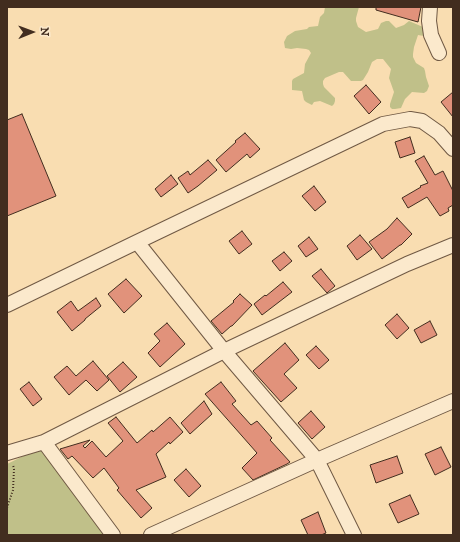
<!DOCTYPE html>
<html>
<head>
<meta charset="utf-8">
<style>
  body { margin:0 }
  #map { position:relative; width:460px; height:542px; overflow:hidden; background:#f9ddb1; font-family:"IM FELL DW Pica",serif }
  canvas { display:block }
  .frame { position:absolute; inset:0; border:8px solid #422d1f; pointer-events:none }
  .north { position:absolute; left:12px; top:12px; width:40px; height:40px; -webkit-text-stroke:3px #fbe9cc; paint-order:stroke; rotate:89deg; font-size:11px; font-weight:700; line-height:16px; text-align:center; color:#422d1f }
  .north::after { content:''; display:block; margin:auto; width:14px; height:18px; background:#422d1f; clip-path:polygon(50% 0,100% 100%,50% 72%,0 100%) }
</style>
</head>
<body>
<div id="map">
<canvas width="460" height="542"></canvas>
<div class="frame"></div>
<div class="north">N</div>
</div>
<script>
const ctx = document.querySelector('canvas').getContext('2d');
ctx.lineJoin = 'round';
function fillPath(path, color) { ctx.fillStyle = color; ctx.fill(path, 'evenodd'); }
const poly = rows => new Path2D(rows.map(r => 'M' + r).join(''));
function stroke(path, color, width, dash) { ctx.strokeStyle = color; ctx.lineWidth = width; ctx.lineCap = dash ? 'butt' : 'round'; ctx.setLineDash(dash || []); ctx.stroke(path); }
fillPath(poly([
  [325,7,359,7,356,18,356,21,358,27,366,32,378,29,381,23,386,21,389,21,396,28,404,25,409,21,423,27,424,36,418,35,414,47,413,54,413,57,416,63,424,68,425,71,426,77,429,86,427,91,424,93,412,92,405,99,401,108,395,109,392,109,390,107,390,104,394,92,389,78,391,69,383,59,377,59,372,62,368,72,363,80,361,81,351,81,343,72,339,72,325,78,323,81,323,84,324,87,335,98,335,101,334,104,332,106,320,101,314,102,312,105,306,102,304,100,302,91,292,90,292,81,293,79,304,73,305,64,311,53,309,50,306,49,297,48,291,49,285,48,284,42,287,36,295,31,307,29,309,27,318,26,320,17,324,13],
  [42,447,104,535,7,535,7,464]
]), '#c0c089');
const building = poly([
  [376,7,421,7,418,22,376,10,376,7],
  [366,85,381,102,369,114,354,96,366,85],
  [453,92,453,117,441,102,453,92],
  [22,114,56,196,7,216,7,120,22,114],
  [245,133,260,149,250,158,247,154,226,172,216,160,236,142,235,141,245,133],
  [410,137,415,153,400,158,395,142,410,137],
  [424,156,435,175,443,171,453,191,453,205,448,208,449,211,440,216,427,197,408,208,402,198,421,187,420,186,428,183,415,161,424,156],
  [208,160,217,170,198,186,188,193,178,178,188,171,190,175,208,160],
  [171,175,178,184,161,197,155,189,171,175],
  [314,186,326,202,315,211,302,196,314,186],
  [397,218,412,234,401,245,400,245,382,259,369,242,387,229,397,218],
  [242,231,252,244,239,254,229,241,242,231],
  [360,235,372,249,357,260,347,246,360,235],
  [309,237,318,249,306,257,298,246,309,237],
  [284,252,292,261,280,271,272,261,284,252],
  [321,269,335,286,327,293,312,276,321,269],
  [126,279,142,296,124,313,108,294,126,279],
  [283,282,292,292,262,315,254,304,265,295,266,296,283,282],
  [240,294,252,305,232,326,231,326,222,334,211,321,234,302,233,301,240,294],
  [96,298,101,306,85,319,85,320,72,331,57,312,71,301,78,311,96,298],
  [397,314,409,328,397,339,385,325,397,314],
  [430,321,437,335,421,343,414,330,430,321],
  [167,323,185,344,160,367,148,353,160,341,154,334,167,323],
  [285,343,299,360,284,374,297,388,281,402,253,371,285,343],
  [316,346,329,360,319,369,306,355,316,346],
  [93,361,109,380,97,391,86,380,69,395,54,377,67,366,76,376,93,361],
  [123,362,137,377,120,392,107,376,123,362],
  [29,382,42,399,33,406,20,389,29,382],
  [221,382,236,401,232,404,251,425,257,421,272,438,270,440,290,462,287,464,253,480,242,468,257,453,205,394,221,382],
  [204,401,212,414,190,434,181,423,204,401],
  [311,411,325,427,312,439,298,423,311,411],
  [116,417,137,443,152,430,153,432,170,417,183,432,170,444,169,442,156,454,166,477,136,490,152,508,141,518,117,490,119,488,104,468,93,478,72,456,68,459,60,449,90,440,83,446,85,448,92,441,106,457,123,441,108,423,116,417],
  [441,447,451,467,435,475,425,454,441,447],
  [397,456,403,473,376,483,370,465,397,456],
  [186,469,201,486,189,497,174,480,186,469],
  [410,495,419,514,398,523,389,504,410,495],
  [318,512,326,533,321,535,308,535,301,520,318,512]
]);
fillPath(building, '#e1927b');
stroke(building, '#422d1f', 1);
const minor = poly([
  [430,7,429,21,431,35,439,53],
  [137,242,224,351,317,460,151,535],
  [7,305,137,242,383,124,410,119,422,121,439,133,453,149],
  [44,442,113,535],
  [7,453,44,442,224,351,407,264,453,245],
  [354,535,317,460,453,401]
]);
stroke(minor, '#705944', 16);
stroke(poly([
  [7,508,13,490,14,469,13,465]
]), '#422d1f', 2, [1, 2]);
stroke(minor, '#fbe9cc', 14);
</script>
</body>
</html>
